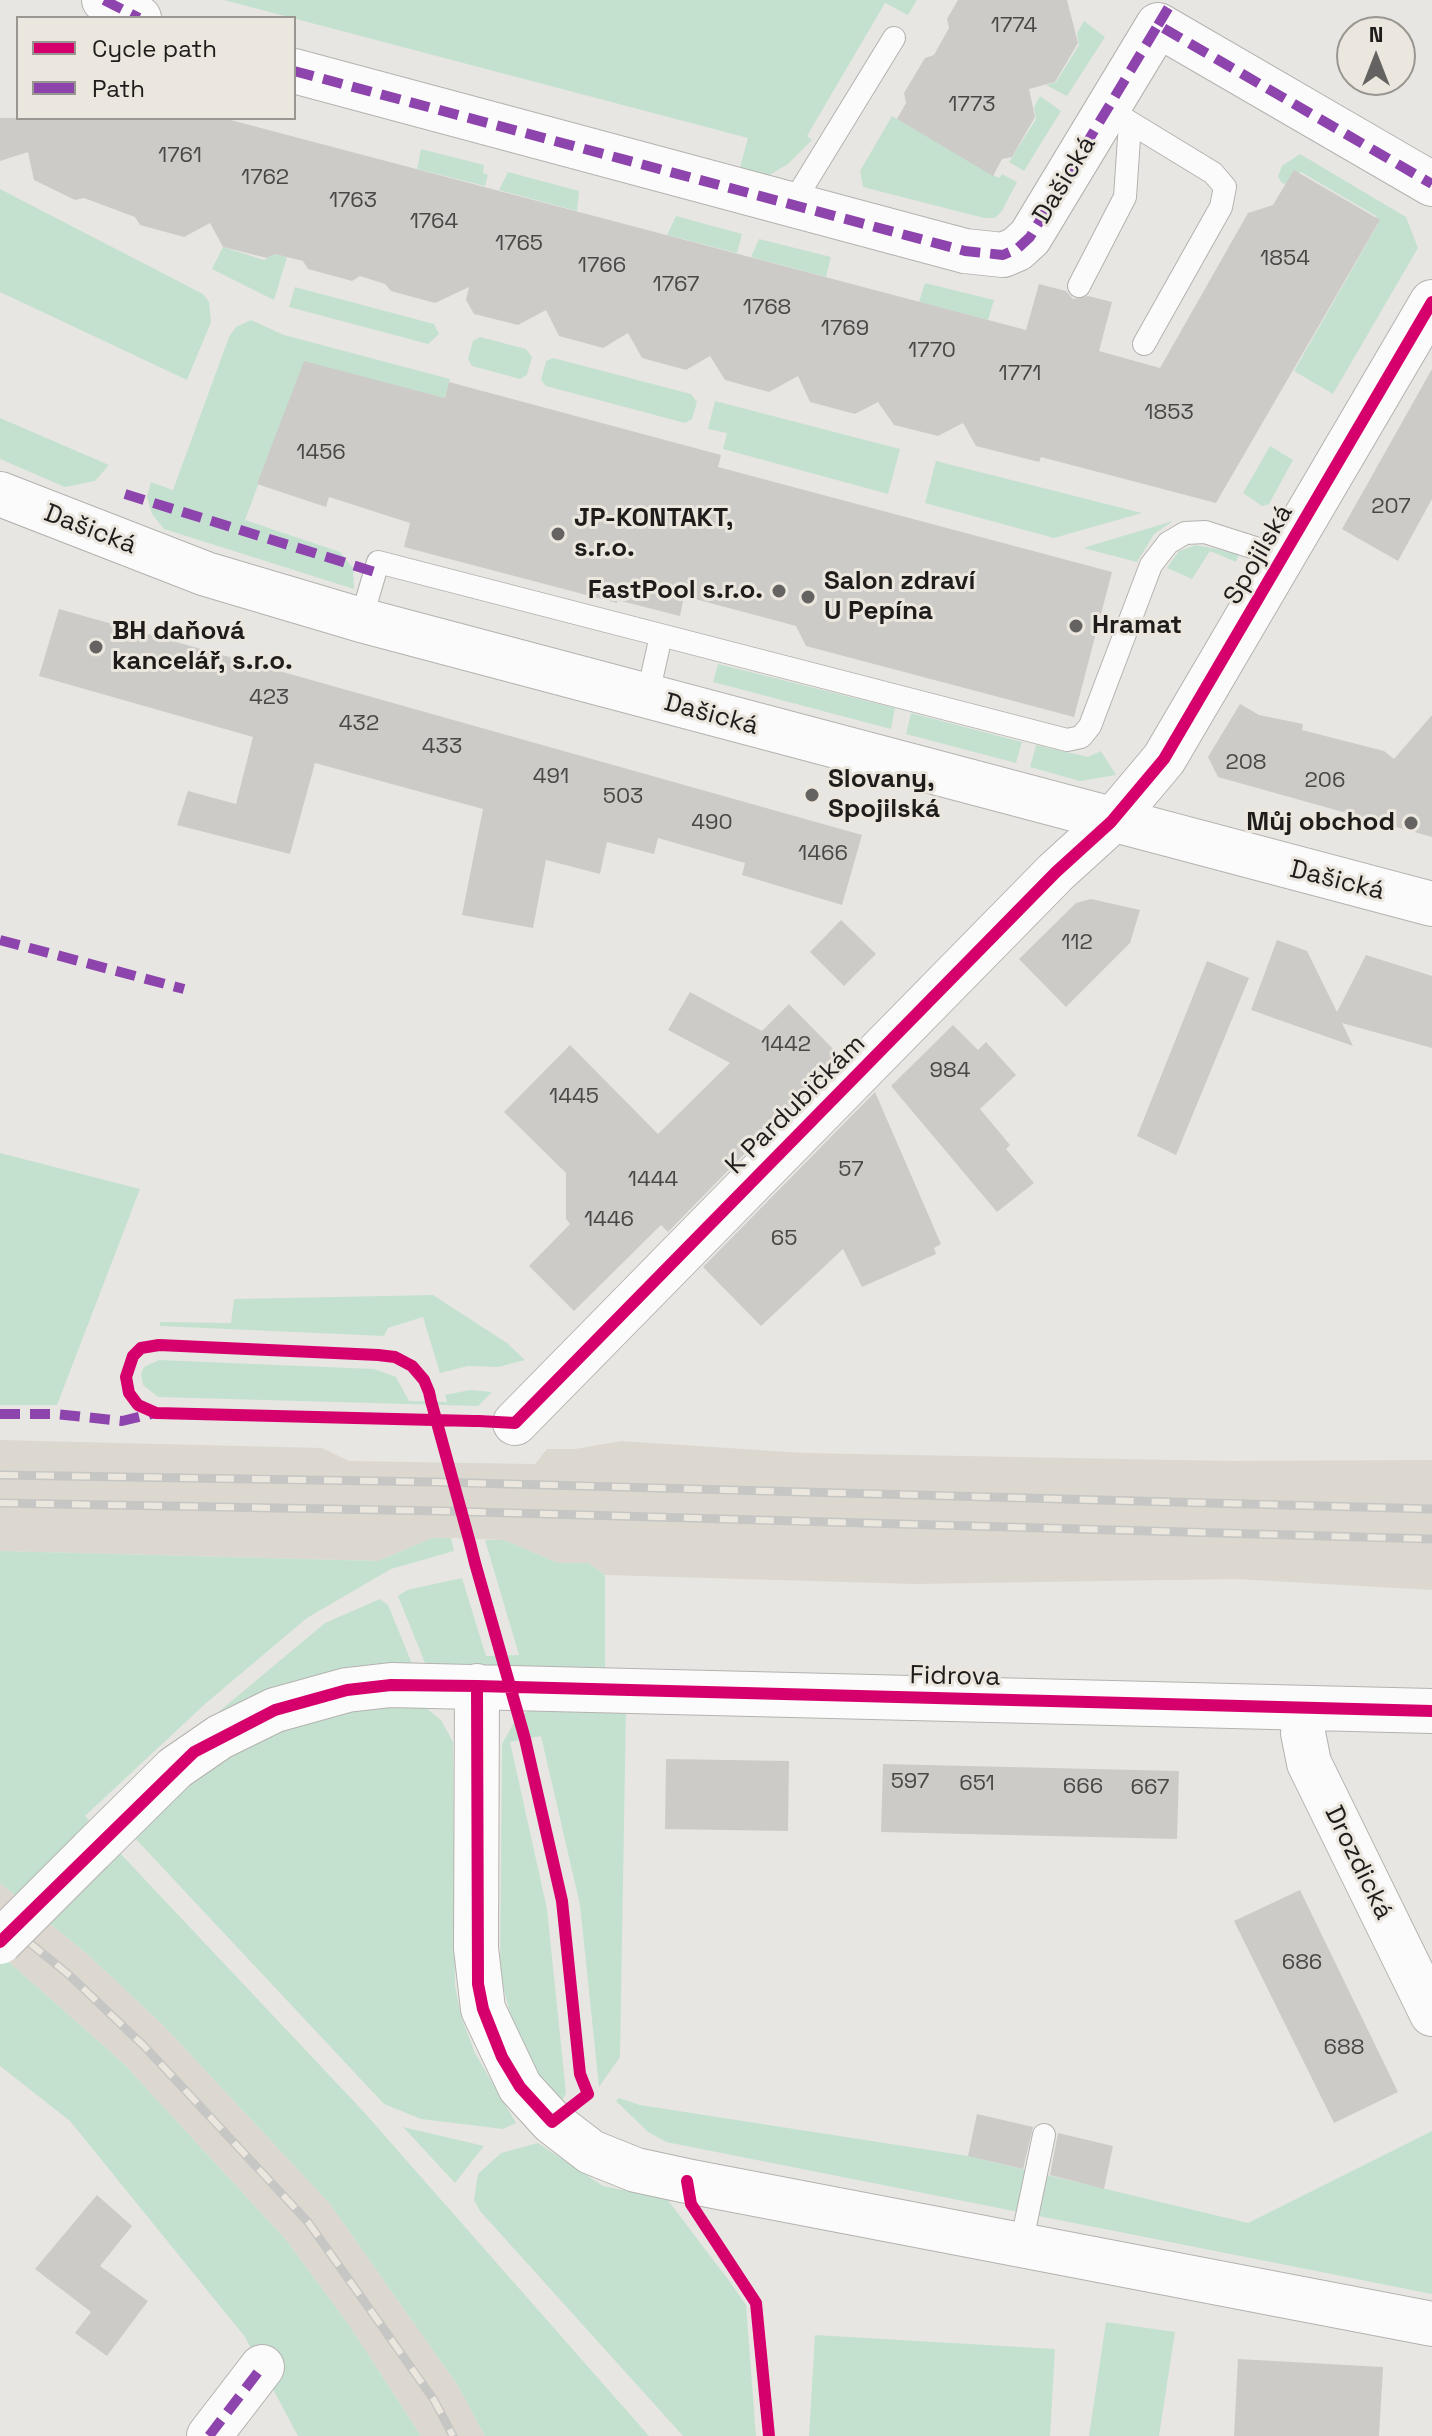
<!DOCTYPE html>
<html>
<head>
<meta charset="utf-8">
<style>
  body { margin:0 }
  #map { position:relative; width:1432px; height:2436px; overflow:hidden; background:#e8e6e2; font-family:"Space Grotesk",sans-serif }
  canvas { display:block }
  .legend { position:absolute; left:16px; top:16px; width:280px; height:104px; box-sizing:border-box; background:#ebe7df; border:2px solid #999691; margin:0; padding:10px 14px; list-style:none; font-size:24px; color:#1f1d1b }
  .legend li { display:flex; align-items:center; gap:16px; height:40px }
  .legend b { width:40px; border:2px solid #999691 }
  .north { position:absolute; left:1336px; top:16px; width:80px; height:80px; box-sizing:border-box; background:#ebe7df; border:2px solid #999691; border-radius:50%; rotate:0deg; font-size:22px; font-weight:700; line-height:32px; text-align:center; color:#1f1d1b }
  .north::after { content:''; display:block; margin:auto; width:28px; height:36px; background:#656361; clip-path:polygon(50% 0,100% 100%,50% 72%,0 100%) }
</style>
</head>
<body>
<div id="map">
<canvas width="1432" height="2436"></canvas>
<ul class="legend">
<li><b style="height:10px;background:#d6006c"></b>Cycle path</li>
<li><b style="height:10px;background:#8e44ad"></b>Path</li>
</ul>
<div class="north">N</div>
</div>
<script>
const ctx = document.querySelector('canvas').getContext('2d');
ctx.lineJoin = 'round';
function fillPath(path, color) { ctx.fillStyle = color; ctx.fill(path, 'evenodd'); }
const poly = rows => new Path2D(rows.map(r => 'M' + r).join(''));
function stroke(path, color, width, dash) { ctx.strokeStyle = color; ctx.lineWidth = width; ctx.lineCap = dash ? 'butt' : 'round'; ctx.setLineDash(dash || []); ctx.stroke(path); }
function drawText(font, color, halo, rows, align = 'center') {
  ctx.font = font + ' "Space Grotesk",sans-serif'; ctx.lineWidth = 6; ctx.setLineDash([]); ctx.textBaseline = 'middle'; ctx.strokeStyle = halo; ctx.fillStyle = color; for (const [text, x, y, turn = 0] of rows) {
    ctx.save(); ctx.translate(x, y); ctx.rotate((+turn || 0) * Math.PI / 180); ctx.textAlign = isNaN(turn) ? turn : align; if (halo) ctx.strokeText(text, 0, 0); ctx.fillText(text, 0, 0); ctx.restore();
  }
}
fillPath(poly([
  [0,1440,322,1448,349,1461,535,1464,547,1449,575,1449,621,1441,805,1453,1232,1461,1432,1460,1432,1590,1236,1579,914,1584,605,1575,588,1563,558,1563,504,1540,451,1538,432,1538,378,1561,0,1551],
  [0,1883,86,1953,163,2025,330,2204,458,2386,485,2436,421,2436,349,2325,286,2240,124,2064,0,1954]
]), '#ddd8cf');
fillPath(poly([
  [224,0,917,0,908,15,885,3,807,136,812,140,788,164,766,177,739,171,748,138],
  [1084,21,1105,37,1067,96,1046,85,1056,82,1079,45,1077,33],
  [1040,96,1061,111,1024,171,1009,162,1036,119,1034,107],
  [892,116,999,178,1002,174,1017,182,1002,211,995,218,984,218,863,187,860,171],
  [421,149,484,165,483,173,488,175,485,186,417,169],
  [1300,154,1406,217,1418,248,1333,394,1294,371,1378,224,1376,216,1301,172,1292,175,1286,185,1281,182,1278,176,1282,166],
  [508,172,579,191,577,211,499,190],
  [0,189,203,294,209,302,211,322,187,380,0,292],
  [676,216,742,234,737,253,667,235],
  [759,239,831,257,826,277,751,257],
  [223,247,264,260,275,254,287,257,274,300,212,269],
  [925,283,994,300,988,320,919,302],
  [295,287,434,324,439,334,428,344,289,307],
  [251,320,284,335,450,379,445,398,304,362,245,520,340,552,353,568,354,589,164,529,152,514,147,497,151,482,173,490,229,337,236,327],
  [480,337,526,349,532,357,527,375,520,379,472,366,468,359,473,341],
  [553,358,691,394,697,402,692,419,685,423,546,386,541,380,546,361],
  [715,401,900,449,888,494,723,449,727,433,708,429],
  [0,418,109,465,95,481,65,487,0,459],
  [1270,446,1293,460,1269,504,1262,506,1243,493],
  [936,461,1142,513,1054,538,925,503],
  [1173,521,1154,534,1137,562,1083,548],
  [1196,545,1212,548,1239,554,1236,562,1210,551,1192,579,1167,568,1179,551],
  [718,664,895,708,891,729,713,682],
  [911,713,1022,742,1016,763,906,734],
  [1036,745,1088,757,1101,751,1116,775,1080,781,1030,767],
  [0,1153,140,1189,57,1405,0,1405],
  [433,1295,507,1343,525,1360,498,1367,468,1366,440,1373,423,1317,388,1328,384,1336,160,1326,160,1322,231,1323,234,1299],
  [159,1360,374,1369,396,1377,409,1401,447,1402,445,1395,470,1390,492,1392,478,1406,158,1397,143,1385,141,1374,144,1367],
  [432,1538,451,1538,454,1551,391,1569,307,1618,205,1704,85,1816,363,2111,649,2436,485,2436,458,2386,330,2204,163,2025,86,1953,0,1883,0,1551,378,1561],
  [485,1540,504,1540,558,1563,588,1563,605,1575,605,1673,427,1668,398,1596,407,1590,462,1578,486,1656,519,1655],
  [380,1599,388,1605,413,1666,210,1719,325,1623],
  [374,1703,425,1707,441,1720,453,1742,455,1986,461,2016,475,2053,516,2123,503,2129,421,2119,384,2104,132,1835,215,1759,274,1733],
  [626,1708,620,2057,599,2087,580,1905,541,1736,510,1742,547,1909,566,2093,562,2101,545,2086,512,2022,500,1973,502,1744,517,1717,531,1710],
  [0,1954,124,2064,286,2240,349,2325,421,2436,298,2436,245,2337,70,2121,0,2066],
  [619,2098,640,2105,968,2156,1248,2223,1432,2131,1432,2294,666,2142,648,2132,616,2101],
  [403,2127,484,2146,455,2183],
  [538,2143,603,2186,667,2199,730,2282,746,2305,756,2436,683,2436,480,2211,474,2200,478,2174,501,2153],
  [1106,2322,1175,2332,1159,2436,1089,2436],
  [815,2335,1055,2349,1050,2436,809,2436]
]), '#c4e1d0');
fillPath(poly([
  [958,0,1067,0,1078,43,1055,82,1029,89,1035,117,1012,157,1002,159,993,176,897,119,906,103,904,93,925,58,934,55,949,28,947,19],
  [0,118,223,118,1026,330,1039,284,1066,291,1073,299,1088,296,1112,302,1099,351,1160,368,1248,213,1273,205,1294,170,1380,220,1216,503,1041,457,1039,462,976,446,963,423,938,436,894,425,878,402,855,414,810,402,798,376,769,392,725,380,710,356,686,370,642,358,628,333,603,348,559,336,546,310,518,325,474,314,466,300,469,287,435,303,391,291,385,284,360,276,352,281,308,269,303,261,275,254,267,258,223,247,210,223,184,237,140,225,135,217,84,198,75,200,34,180,28,152,0,161],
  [304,361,445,398,449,382,721,455,718,467,1112,572,1074,717,806,646,796,626,684,596,680,616,617,600,617,603,404,547,410,523,329,497,326,507,257,484],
  [1432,369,1432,499,1398,561,1342,529],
  [59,609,862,835,842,905,742,875,745,863,658,838,654,854,607,842,600,874,546,860,533,928,462,915,483,809,315,763,290,854,177,825,188,791,236,804,253,737,39,676],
  [1240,704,1259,715,1303,724,1302,730,1384,751,1394,759,1432,715,1432,837,1218,777,1208,757],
  [1091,899,1140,910,1130,943,1066,1007,1019,959,1076,903],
  [841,920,876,954,844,986,810,952],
  [1277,940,1307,951,1337,1012,1366,955,1432,976,1432,1048,1342,1023,1353,1046,1251,1010],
  [1207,961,1249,978,1176,1155,1137,1136],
  [690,992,762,1031,789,1004,840,1056,668,1232,661,1225,574,1311,529,1266,570,1224,566,1219,566,1173,504,1112,570,1045,658,1134,730,1063,668,1030],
  [953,1025,978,1050,986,1042,1016,1075,980,1109,1010,1145,1006,1149,1034,1183,997,1212,891,1086],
  [875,1092,941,1244,934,1248,936,1254,862,1287,843,1249,761,1326,703,1267],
  [666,1759,789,1761,788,1831,665,1829],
  [883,1764,1179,1771,1177,1839,881,1832],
  [1300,1890,1398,2092,1334,2123,1234,1921],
  [977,2114,1033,2127,1023,2169,968,2156],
  [1058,2133,1113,2146,1104,2189,1050,2175],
  [97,2195,132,2226,100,2266,148,2301,107,2356,75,2333,91,2312,35,2269],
  [1238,2359,1383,2367,1379,2436,1234,2436]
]), '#cccbc8');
const service = poly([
  [1108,109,1213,173,1225,187,1221,207,1144,344],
  [793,203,894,38],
  [1079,286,1125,197,1130,123],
  [361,620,378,562,1067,740,1081,737,1090,726,1151,565,1168,543,1185,533,1205,532,1255,548,1281,562],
  [647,698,661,636],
  [1021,2245,1044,2135]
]);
const minor = poly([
  [104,0,139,18],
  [294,71,965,251,1003,255,1017,249,1030,237,1158,25,1432,184],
  [515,1423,1056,872,1111,822,1164,759,1432,302],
  [477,1686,476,1948,483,2009,520,2087,552,2122,591,2152,636,2170,687,2181,1432,2324],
  [1305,1708,1303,1733,1309,1763,1432,2014],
  [91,1851,175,1768,220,1737,275,1710,347,1690,391,1685,1432,1711],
  [209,2436,262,2367]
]);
const secondary = poly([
  [0,494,206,574,361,620,1432,904]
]);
stroke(service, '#b4b2af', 24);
stroke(minor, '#b4b2af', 46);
stroke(secondary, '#b4b2af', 46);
stroke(service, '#fcfbfb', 22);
stroke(minor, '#fcfbfb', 44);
stroke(secondary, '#fcfbfb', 44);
const rail = poly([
  [0,1475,435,1482,1432,1509],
  [0,1503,441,1511,1432,1539],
  [0,1919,68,1974,143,2045,308,2222,434,2400,453,2436]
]);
stroke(rail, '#c6c6c4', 9);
stroke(rail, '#ebe7df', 6, [18]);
const minorBridge = poly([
  [0,1942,91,1851]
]);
stroke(minorBridge, '#b4b2af', 46, []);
stroke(minorBridge, '#fcfbfb', 44);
stroke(poly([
  [104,0,139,18],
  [1158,25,1173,0],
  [294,71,965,251,1003,255,1017,249,1030,237,1158,25,1432,184],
  [125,494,375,572],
  [0,940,184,989],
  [0,1414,56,1414,122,1421,156,1413],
  [209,2436,262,2367]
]), '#8e44ad', 10, [20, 10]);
stroke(poly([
  [477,1686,478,1984,483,2009,502,2057,520,2087,552,2122,588,2094,580,2074,562,1901,525,1739,475,1563,470,1543,431,1401,429,1392,424,1380,412,1366,395,1357,378,1355,159,1345,141,1348,133,1356,126,1377,129,1393,138,1405,156,1413,474,1421,479,1421,515,1423,1056,872,1111,822,1164,759,1432,302],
  [0,1942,194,1752,275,1710,347,1690,391,1685,477,1686,1432,1711],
  [687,2181,691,2204,756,2303,769,2436]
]), '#d6006c', 12);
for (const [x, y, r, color] of [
  [558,534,8,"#656361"],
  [779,591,8,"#656361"],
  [808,597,8,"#656361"],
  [1076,626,8,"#656361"],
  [96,647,8,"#656361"],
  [812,795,8,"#656361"],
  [1411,823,8,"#656361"]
]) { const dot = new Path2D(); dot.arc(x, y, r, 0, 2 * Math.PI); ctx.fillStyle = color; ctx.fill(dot); stroke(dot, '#ebe7df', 3); }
drawText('22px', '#4a4846', null, [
  ["1774",1014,26],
  ["1773",972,105],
  ["1761",180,156],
  ["1762",265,178],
  ["1763",353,201],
  ["1764",434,222],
  ["1765",519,244],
  ["1854",1285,259],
  ["1766",602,266],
  ["1767",676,285],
  ["1768",767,308],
  ["1769",845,329],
  ["1770",932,351],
  ["1771",1020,374],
  ["1853",1169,413],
  ["1456",321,453],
  ["207",1391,507],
  ["423",269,698],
  ["432",359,724],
  ["433",442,747],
  ["208",1246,763],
  ["491",551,777],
  ["206",1325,781],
  ["503",623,797],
  ["490",712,823],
  ["1466",823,854],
  ["112",1077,943],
  ["1442",786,1045],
  ["984",950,1071],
  ["1445",574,1097],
  ["57",851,1170],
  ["1444",653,1180],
  ["1446",609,1220],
  ["65",784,1239],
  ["597",910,1782],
  ["651",977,1784],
  ["666",1083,1787],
  ["667",1150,1788],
  ["686",1302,1963],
  ["688",1344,2048]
]);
drawText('26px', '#1f1d1b', '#ebe7df', [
  ["Dašická",1065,180,-59],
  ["Dašická",90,530,21],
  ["Spojilská",1259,555,-60],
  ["Dašická",711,715,15],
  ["Dašická",1337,881,14],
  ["K Pardubičkám",796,1105,-45],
  ["Fidrova",955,1677,1],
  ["Drozdická",1358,1863,64]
]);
drawText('bold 26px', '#1f1d1b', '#ebe7df', [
  ["JP-KONTAKT,",574,519],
  ["s.r.o.",574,549],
  ["Salon zdraví",824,582],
  ["U Pepína",824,612],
  ["FastPool s.r.o.",763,591,"right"],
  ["Hramat",1092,626],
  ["BH daňová",112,632],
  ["kancelář, s.r.o.",112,662],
  ["Slovany,",828,780],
  ["Spojilská",828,810],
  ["Můj obchod",1395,823,"right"]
], 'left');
</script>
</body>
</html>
